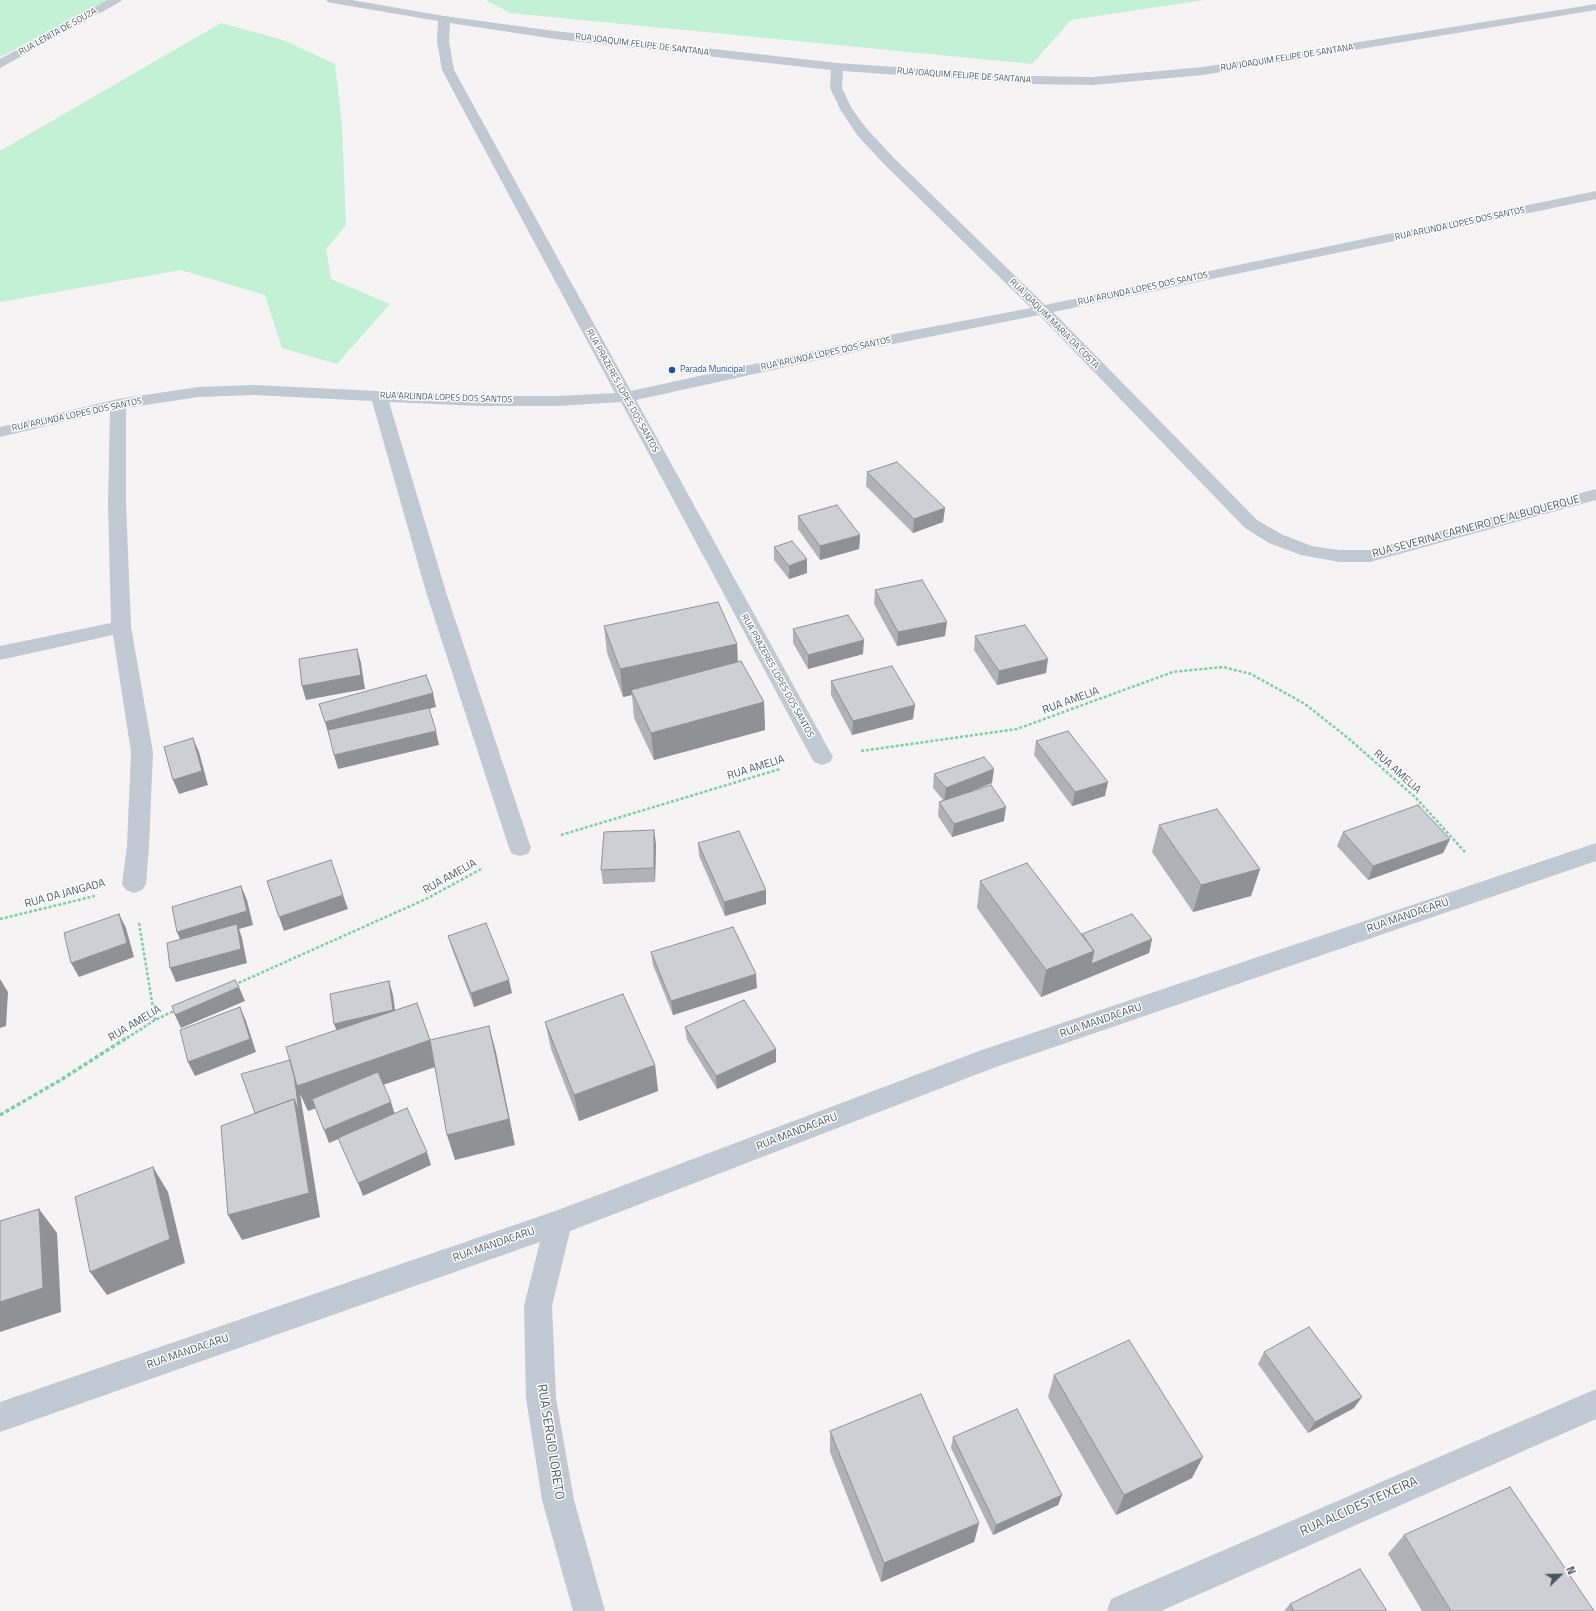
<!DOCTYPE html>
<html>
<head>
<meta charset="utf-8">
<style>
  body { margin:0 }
  #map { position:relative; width:1596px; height:1611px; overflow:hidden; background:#f5f3f3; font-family:"Titillium Web",sans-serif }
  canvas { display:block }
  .north { position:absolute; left:1540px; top:1555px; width:40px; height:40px; -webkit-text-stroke:3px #fff; paint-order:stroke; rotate:67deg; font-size:11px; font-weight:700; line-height:16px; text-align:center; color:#4a5661 }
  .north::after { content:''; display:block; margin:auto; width:14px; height:18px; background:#4a5661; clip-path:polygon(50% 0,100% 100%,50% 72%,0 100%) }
</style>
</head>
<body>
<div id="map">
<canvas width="1596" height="1611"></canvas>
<div class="north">N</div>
</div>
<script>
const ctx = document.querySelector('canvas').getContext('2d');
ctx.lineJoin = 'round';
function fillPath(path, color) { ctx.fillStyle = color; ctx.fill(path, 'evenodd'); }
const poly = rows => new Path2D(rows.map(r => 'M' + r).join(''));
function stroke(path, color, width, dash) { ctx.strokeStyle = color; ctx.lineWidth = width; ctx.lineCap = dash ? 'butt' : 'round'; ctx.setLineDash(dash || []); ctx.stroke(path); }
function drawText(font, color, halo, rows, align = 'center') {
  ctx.font = font + ' "Titillium Web",sans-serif'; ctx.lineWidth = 3; ctx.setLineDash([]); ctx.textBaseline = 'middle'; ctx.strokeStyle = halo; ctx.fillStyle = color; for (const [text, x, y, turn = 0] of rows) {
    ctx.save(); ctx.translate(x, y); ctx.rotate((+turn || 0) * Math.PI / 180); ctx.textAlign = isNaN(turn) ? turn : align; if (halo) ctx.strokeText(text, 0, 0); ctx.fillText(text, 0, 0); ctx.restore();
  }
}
fillPath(poly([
  [0,0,109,0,0,57],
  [486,0,1204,0,1071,20,1032,64,510,13],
  [221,23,283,40,335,64,342,125,346,225,326,249,331,279,390,304,337,364,282,348,265,295,181,270,0,302,0,151]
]), '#c3f1d5');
stroke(poly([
  [861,751,1017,729,1173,672,1223,667,1251,674,1305,704,1348,738,1416,798,1465,852],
  [561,835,780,769],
  [0,919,95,896],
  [139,923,155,1020],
  [234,985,426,899,483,868],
  [127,1038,155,1020,176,1010]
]), '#7ad0a6', 2.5, [3, 2]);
stroke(poly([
  [0,1115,59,1081,128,1037]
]), '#7ad0a6', 3.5, [4, 2.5]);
fillPath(poly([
  [108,0,122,0,120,2,0,68,0,59,108,0],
  [326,0,352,0,444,16,555,31,837,63,1027,76,1093,77,1203,67,1596,4,1596,10,1203,75,1093,85,1027,84,843,71,842,88,852,109,867,129,893,157,1045,305,1596,191,1596,199,1053,312,1257,520,1283,535,1312,546,1339,550,1370,550,1596,489,1596,500,1370,562,1339,562,1301,555,1269,543,1245,528,1039,315,868,349,636,400,833,757,830,762,822,765,814,762,811,757,621,402,558,406,480,406,389,402,446,592,531,848,528,854,520,856,512,854,509,848,426,592,372,401,254,395,198,397,126,408,126,503,131,627,153,752,149,846,146,884,142,890,134,893,126,890,122,884,127,846,131,752,113,635,0,660,0,646,111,623,108,503,110,411,0,437,0,427,118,399,198,387,254,385,480,396,558,396,615,393,442,70,437,41,438,21,332,3,328,2,326,0],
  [450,23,555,39,831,70,830,88,840,109,857,135,883,163,1031,308,868,339,631,391,454,70,449,41,450,23],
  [1596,843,1596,861,996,1067,570,1231,552,1306,556,1398,574,1500,605,1611,573,1611,542,1500,526,1398,524,1306,540,1242,0,1432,0,1402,558,1210,979,1051,1596,843],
  [1596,1389,1596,1419,1161,1611,1107,1611,1111,1599,1596,1389]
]), '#c1cad2');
fillPath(poly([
  [867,472,945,508,943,522,913,533,866,486],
  [798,516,860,535,859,549,820,560,798,529],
  [774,547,807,559,807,573,789,579,774,560],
  [875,590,945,636,897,646,874,604],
  [604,626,737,644,738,662,764,702,765,730,654,760,634,718,632,695,623,697,607,653],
  [793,629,863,654,808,669,793,643],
  [975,636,1046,673,997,685,974,650],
  [831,681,913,719,852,735,831,695],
  [1036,741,1105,796,1072,806,1034,755],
  [934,774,992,783,972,791,1004,821,952,837,938,816,939,802,943,800,933,788],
  [1159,825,1260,869,1251,896,1193,912,1152,852],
  [1343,832,1450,839,1443,853,1368,880,1337,846],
  [698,843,766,904,725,916,699,856],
  [656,844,655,882,603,884,601,870],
  [980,881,1082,934,1152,939,1149,953,1041,997,977,908],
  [448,936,512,993,474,1007,452,949],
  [651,952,757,988,673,1015,653,965],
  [545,1022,655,1065,658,1091,579,1121,551,1049],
  [685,1027,776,1049,776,1062,717,1089,687,1040],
  [1264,1352,1354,1408,1308,1433,1258,1364],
  [1054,1375,1192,1478,1116,1515,1048,1397],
  [830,1431,979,1523,974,1542,881,1582,830,1452],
  [953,1437,1062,1495,1058,1505,993,1535,951,1448],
  [1404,1535,1594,1611,1422,1611,1388,1554],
  [1290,1604,1387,1611,1284,1611]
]), '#b0b2b7');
fillPath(poly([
  [945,508,943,522,913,533,914,519],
  [860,535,859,549,820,560,820,546],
  [807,559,807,573,789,579,789,566],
  [947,622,945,636,897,646,898,632],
  [864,640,863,654,808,669,808,655],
  [737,644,738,672,631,690,632,695,623,697,620,669],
  [357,649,361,663,365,689,306,700,302,686],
  [1048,659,1046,673,997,685,999,671],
  [433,693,436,707,329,736,325,722],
  [764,702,765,730,654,760,651,733],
  [915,705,913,719,852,735,853,721],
  [436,731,439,745,338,769,334,755],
  [193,738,199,752,208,785,179,794,173,780],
  [994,769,992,783,944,802,946,788],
  [1108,782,1105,796,1072,806,1075,792],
  [1006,807,1004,821,952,837,954,824],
  [654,830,656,844,655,882,654,868],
  [1450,839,1443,853,1368,880,1373,866],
  [1260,869,1251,896,1193,912,1201,885],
  [241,886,247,900,253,925,239,929,242,938,247,963,176,982,170,968,183,946,177,932],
  [766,890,766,904,725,916,724,902],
  [343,895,348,909,284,931,279,917],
  [119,914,126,928,134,957,79,977,71,963],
  [1152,939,1149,953,1041,997,1046,970,1094,951],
  [756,974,757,988,673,1015,671,1001],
  [0,979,8,992,6,1026,0,1028],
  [509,980,512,993,474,1007,471,993],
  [389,981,393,995,397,1024,339,1037,334,1024],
  [239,987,245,1001,181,1028,175,1015],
  [240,1007,246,1021,256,1052,195,1076,188,1062],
  [489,1026,496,1052,515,1145,455,1160,447,1135],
  [430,1040,438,1066,308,1111,300,1094,305,1124,320,1217,242,1240,228,1215,294,1099,292,1060],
  [776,1049,776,1062,717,1089,716,1076],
  [655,1065,658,1091,579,1121,574,1095],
  [391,1102,395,1115,329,1143,324,1130],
  [427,1152,431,1165,363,1196,358,1183],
  [153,1167,168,1192,185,1263,107,1295,90,1272],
  [39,1209,57,1233,61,1312,0,1332,0,1302],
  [1362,1397,1354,1408,1308,1433,1315,1422],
  [1203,1457,1192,1478,1116,1515,1124,1495],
  [1062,1495,1058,1505,993,1535,996,1525],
  [979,1523,974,1542,881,1582,884,1563]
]), '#909195');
const building = poly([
  [897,462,945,508,914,519,867,472,897,462],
  [837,505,860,535,820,546,798,516,837,505],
  [792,541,807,559,789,566,774,547,792,541],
  [922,580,947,622,898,632,875,590,922,580],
  [718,602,737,644,620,669,604,626,718,602],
  [848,615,864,640,808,655,793,629,848,615],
  [1025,625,1048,659,999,671,975,636,1025,625],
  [357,649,361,675,302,686,299,659,357,649],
  [741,661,764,702,651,733,631,690,741,661],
  [892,666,915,705,853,721,831,681,892,666],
  [426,675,433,693,325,722,319,704,426,675],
  [429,708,436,731,334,755,328,730,429,708],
  [1068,731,1108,782,1075,792,1036,741,1068,731],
  [193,738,202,771,173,780,164,747,193,738],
  [984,757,994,769,946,788,934,774,984,757],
  [991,785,1006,807,954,824,939,802,991,785],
  [1418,805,1450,839,1373,866,1343,832,1418,805],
  [1217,809,1260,869,1201,885,1159,825,1217,809],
  [654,830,654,868,601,870,604,832,654,830],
  [739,831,766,890,724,902,698,843,739,831],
  [331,860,343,895,279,917,267,881,331,860],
  [1027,863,1094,951,1046,970,980,881,1027,863],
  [241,886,247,911,177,932,172,907,241,886],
  [119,914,127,943,71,963,64,933,119,914],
  [1132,914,1152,939,1091,964,1094,951,1082,934,1132,914],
  [486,923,509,980,471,993,448,936,486,923],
  [237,924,241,949,170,968,167,943,237,924],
  [733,927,756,974,671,1001,651,952,733,927],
  [235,980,239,987,175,1015,172,1006,235,980],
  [389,981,393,1010,334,1024,330,994,389,981],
  [623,994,655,1065,574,1095,545,1022,623,994],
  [744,1000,776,1049,716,1076,685,1027,744,1000],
  [417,1003,430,1040,297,1086,286,1047,417,1003],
  [240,1007,250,1039,188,1062,180,1030,240,1007],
  [489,1026,509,1119,447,1135,430,1040,489,1026],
  [290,1060,294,1075,299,1111,294,1099,255,1113,241,1074,290,1060],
  [378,1072,391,1102,324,1130,312,1099,378,1072],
  [294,1099,309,1193,228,1215,221,1126,294,1099],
  [407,1108,427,1152,358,1183,338,1138,407,1108],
  [153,1167,170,1239,90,1272,75,1197,153,1167],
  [39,1209,43,1288,0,1302,0,1221,39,1209],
  [1309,1327,1362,1397,1315,1422,1264,1352,1309,1327],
  [1129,1340,1203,1457,1124,1495,1054,1375,1129,1340],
  [921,1394,979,1523,884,1563,830,1431,921,1394],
  [1017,1409,1062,1495,996,1525,953,1437,1017,1409],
  [1510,1487,1594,1611,1451,1611,1404,1535,1510,1487],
  [1360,1569,1387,1611,1294,1611,1290,1604,1360,1569]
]);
fillPath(building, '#cdcfd5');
stroke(building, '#909195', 1);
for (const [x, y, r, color] of [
  [672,370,4,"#1a4fb4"]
]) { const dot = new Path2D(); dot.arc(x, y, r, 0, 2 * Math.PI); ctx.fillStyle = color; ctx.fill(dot); stroke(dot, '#fff', 1.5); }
drawText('9px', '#4a5661', '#fff', [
  ["RUA LENITA DE SOUZA",58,32,-29],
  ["RUA JOAQUIM FELIPE DE SANTANA",642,45,7],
  ["RUA JOAQUIM FELIPE DE SANTANA",1287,58,-9],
  ["RUA JOAQUIM FELIPE DE SANTANA",964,76,4],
  ["RUA ARLINDA LOPES DOS SANTOS",1460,224,-12],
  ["RUA ARLINDA LOPES DOS SANTOS",1143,289,-12],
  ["RUA JOAQUIM MARIA DA COSTA",1054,324,45],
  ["RUA ARLINDA LOPES DOS SANTOS",826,354,-12],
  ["RUA PRAZERES LOPES DOS SANTOS",622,391,61],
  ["RUA ARLINDA LOPES DOS SANTOS",446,398,2],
  ["RUA ARLINDA LOPES DOS SANTOS",77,415,-12],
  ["RUA PRAZERES LOPES DOS SANTOS",777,676,61]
]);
drawText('9px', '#164399', '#fff', [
  ["Parada Municipal",680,370]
], 'left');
drawText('11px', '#4a5661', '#fff', [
  ["RUA SEVERINA CARNEIRO DE ALBUQUERQUE",1476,527,-15],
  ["RUA AMELIA",1071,701,-20],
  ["RUA AMELIA",756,768,-17],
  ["RUA AMELIA",1397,772,42],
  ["RUA AMELIA",450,877,-29],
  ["RUA DA JANGADA",65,894,-15],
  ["RUA MANDACARU",1408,916,-19],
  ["RUA MANDACARU",1101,1021,-19],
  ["RUA AMELIA",135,1024,-31],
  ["RUA MANDACARU",797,1132,-21],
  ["RUA MANDACARU",494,1245,-19],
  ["RUA MANDACARU",188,1352,-19]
]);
drawText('13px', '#4a5661', '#fff', [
  ["RUA SERGIO LORETO",550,1442,81],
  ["RUA ALCIDES TEIXEIRA",1359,1507,-24]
]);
</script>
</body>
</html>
